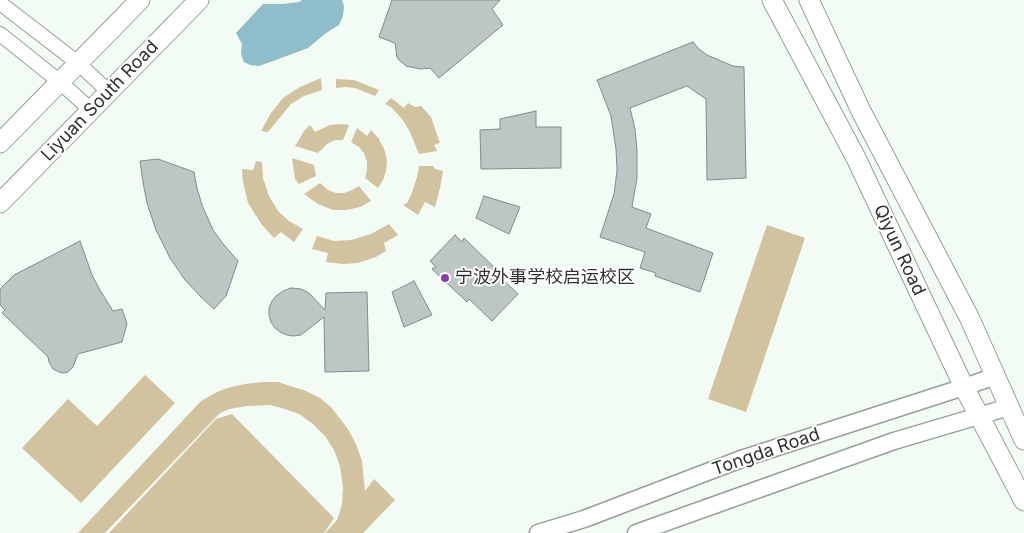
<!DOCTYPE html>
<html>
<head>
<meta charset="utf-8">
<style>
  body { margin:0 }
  canvas { display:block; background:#f2fbf4 }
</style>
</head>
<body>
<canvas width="1024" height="533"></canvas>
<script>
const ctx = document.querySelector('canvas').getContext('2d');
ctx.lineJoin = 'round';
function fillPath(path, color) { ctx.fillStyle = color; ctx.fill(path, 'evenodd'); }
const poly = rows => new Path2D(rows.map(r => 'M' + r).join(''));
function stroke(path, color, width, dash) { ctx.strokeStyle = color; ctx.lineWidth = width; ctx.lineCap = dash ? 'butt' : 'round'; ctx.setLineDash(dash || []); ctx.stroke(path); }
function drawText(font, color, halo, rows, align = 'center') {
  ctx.font = font + ' Inter,"Noto Sans SC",sans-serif'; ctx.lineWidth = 4; ctx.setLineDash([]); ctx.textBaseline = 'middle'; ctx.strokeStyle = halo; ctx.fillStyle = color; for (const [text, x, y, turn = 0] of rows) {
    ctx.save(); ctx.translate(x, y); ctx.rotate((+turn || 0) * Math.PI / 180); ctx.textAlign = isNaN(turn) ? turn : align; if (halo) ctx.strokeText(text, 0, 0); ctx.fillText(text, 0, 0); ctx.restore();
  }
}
fillPath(poly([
  [321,78,322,90,304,96,291,104,268,132,261,131,271,113,283,98,300,87],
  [336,79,354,80,379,90,375,96,355,88,346,87,336,88],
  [391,98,404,108,408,103,415,107,421,106,431,117,440,143,434,145,437,151,419,154,409,130,402,119,391,107,385,104],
  [341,124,349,125,343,140,335,140,327,144,318,153,295,146,304,131,310,125,315,132,330,125],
  [357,128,367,136,371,130,379,139,385,151,387,162,386,171,383,180,378,188,365,178,367,170,367,162,364,153,359,147,351,142],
  [292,158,314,165,316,176,299,184,295,179],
  [256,161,262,162,263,178,269,196,278,211,289,221,303,229,294,242,281,232,274,238,262,225,248,203,243,182,242,169,253,170],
  [419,166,433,166,435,169,443,171,440,188,435,207,425,202,418,215,403,205,407,203,411,195,417,177],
  [320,183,328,190,336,193,344,193,352,190,359,186,371,201,360,207,347,210,333,210,318,204,304,194],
  [389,224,398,235,384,243,386,251,376,257,358,263,343,264,326,262,328,253,312,249,317,236,334,241,351,240,371,234],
  [767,225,805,238,746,412,708,399],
  [145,375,175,403,81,503,22,448,68,399,97,426],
  [262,382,278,382,306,391,320,398,331,407,348,429,356,444,362,461,365,491,374,479,395,500,363,533,325,533,337,520,342,504,343,488,340,466,334,450,325,436,313,424,299,414,285,409,270,405,248,406,229,409,219,414,105,533,78,533,201,401,215,393,227,388,245,384],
  [232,414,334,518,324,533,109,533,216,419]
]), '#d2c3a0');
fillPath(poly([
  [302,0,342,0,344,6,343,16,339,25,326,33,308,48,273,61,259,66,250,65,244,62,241,54,242,44,236,33,263,4,283,4,299,2]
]), '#8fbdca');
const building = poly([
  [392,0,500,0,492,9,503,25,439,78,430,68,420,69,406,66,399,60,397,57,395,43,379,37,392,0],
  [693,42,699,49,707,55,733,66,744,67,746,178,707,180,706,99,687,86,630,108,635,129,637,150,637,178,632,207,651,214,646,228,713,253,700,292,655,276,656,273,640,268,645,252,600,237,614,194,617,171,616,149,611,116,597,80,693,42],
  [536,111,536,127,561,127,561,168,481,169,480,130,500,129,500,119,536,111],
  [158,159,194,172,197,188,202,205,213,230,224,245,238,261,226,296,214,309,201,297,185,280,170,258,156,230,147,203,143,182,140,161,158,159],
  [484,196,520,207,509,234,476,218,484,196],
  [455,235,462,242,464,238,498,271,496,273,518,294,492,321,469,299,467,302,432,269,436,267,430,261,455,235],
  [80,241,92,275,100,290,113,311,122,309,127,324,122,342,78,354,73,367,68,372,63,373,59,372,53,369,49,362,48,357,2,313,5,310,0,305,0,289,14,275,80,241],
  [414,281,432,315,404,327,392,292,414,281],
  [291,288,301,289,309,293,325,310,326,293,367,292,369,371,325,372,324,317,301,335,293,336,287,335,280,332,275,328,271,322,269,315,269,308,272,301,276,296,283,291,291,288]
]);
fillPath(building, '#bcc7c5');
stroke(building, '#818c8a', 1);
const minor = poly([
  [0,3,78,63,109,92],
  [0,34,60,82,91,110]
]);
const tertiary = poly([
  [538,533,584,519,744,458,964,387,996,376],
  [636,533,894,441,1009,407]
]);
const secondary = poly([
  [772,0,856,158,964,387,1024,501],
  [809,0,861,111,969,317,1024,440],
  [0,143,140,0],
  [0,203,199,0]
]);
stroke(minor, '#979f98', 16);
stroke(tertiary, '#979f98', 19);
stroke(secondary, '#979f98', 21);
stroke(minor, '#fff', 14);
stroke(tertiary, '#fff', 16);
stroke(secondary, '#fff', 19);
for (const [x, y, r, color] of [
  [445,278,5,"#8a3bac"]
]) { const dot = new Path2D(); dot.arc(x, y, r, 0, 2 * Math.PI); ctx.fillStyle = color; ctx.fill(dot); stroke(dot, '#fff', 2); }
drawText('18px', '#303330', '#fff', [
  ["Liyuan South Road",100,101,-46],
  ["Qiyun Road",899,250,65],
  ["Tongda Road",766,452,-19]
]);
drawText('18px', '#303330', '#fff', [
  ["宁波外事学校启运校区",455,278]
], 'left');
</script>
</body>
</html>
